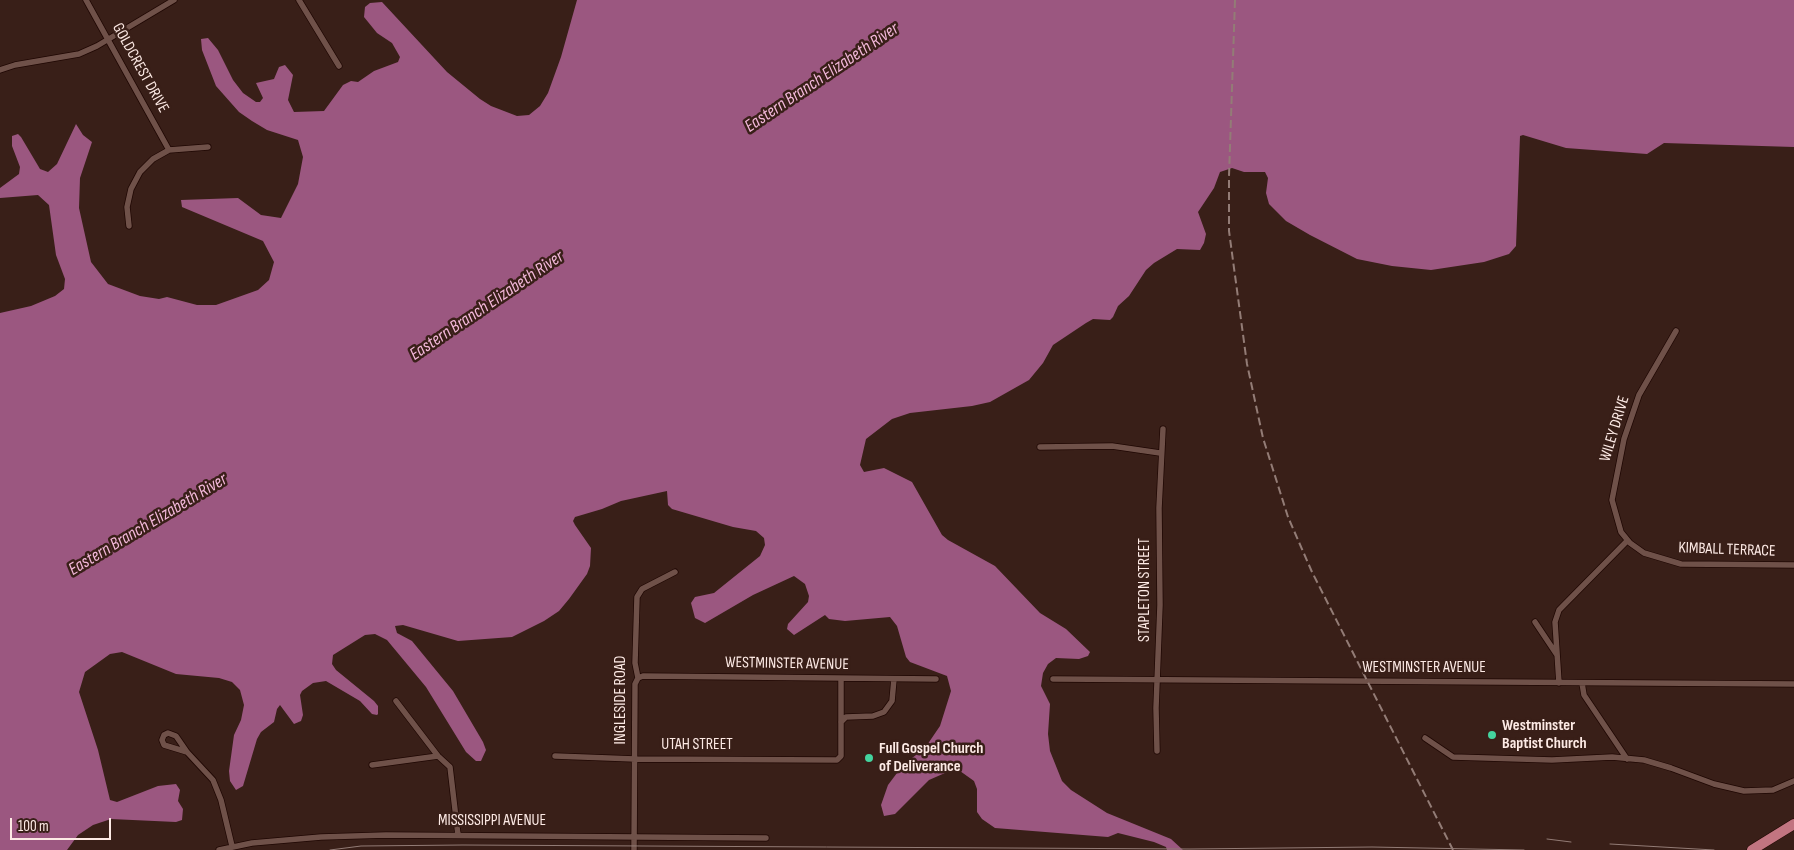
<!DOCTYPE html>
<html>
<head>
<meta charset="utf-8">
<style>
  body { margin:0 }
  #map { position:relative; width:1794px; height:850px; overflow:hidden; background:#391f18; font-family:"Sofia Sans Condensed",sans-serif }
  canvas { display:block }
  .scale { position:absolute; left:10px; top:818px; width:101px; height:22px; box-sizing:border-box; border:2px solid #fdeae5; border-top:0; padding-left:6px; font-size:15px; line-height:18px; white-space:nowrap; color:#fdeae5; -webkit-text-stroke:4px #391f18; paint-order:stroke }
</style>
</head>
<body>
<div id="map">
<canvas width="1794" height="850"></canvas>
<div class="scale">100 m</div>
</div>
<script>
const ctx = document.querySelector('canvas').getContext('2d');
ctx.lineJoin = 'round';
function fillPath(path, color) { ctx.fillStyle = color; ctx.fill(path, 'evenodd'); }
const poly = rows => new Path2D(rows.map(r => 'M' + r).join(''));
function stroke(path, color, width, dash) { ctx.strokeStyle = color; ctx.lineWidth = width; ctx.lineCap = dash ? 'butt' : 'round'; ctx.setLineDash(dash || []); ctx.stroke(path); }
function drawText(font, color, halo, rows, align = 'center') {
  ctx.font = font + ' "Sofia Sans Condensed",sans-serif'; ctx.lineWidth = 5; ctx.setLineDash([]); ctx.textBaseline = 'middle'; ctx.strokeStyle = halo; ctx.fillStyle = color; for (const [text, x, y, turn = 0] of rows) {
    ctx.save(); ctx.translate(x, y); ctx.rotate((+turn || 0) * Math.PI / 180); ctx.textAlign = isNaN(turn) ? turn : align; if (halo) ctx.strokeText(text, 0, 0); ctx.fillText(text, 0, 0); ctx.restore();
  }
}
fillPath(poly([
  [577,0,1794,0,1794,147,1664,143,1647,154,1566,148,1523,135,1520,136,1516,246,1509,254,1484,262,1431,270,1392,266,1357,259,1310,235,1286,221,1269,204,1266,193,1268,178,1265,172,1244,172,1232,168,1220,172,1214,188,1198,212,1206,234,1204,243,1200,250,1177,249,1154,263,1146,270,1129,296,1118,306,1113,317,1110,320,1093,319,1086,323,1053,345,1043,363,1029,380,990,402,972,406,910,413,892,419,866,439,860,465,864,472,884,468,912,482,942,535,948,540,995,566,1040,613,1066,629,1090,652,1088,656,1079,659,1056,658,1048,664,1043,673,1041,686,1050,704,1048,734,1050,751,1062,781,1071,790,1107,813,1171,839,1183,850,1167,850,1166,847,1154,842,1118,833,1108,837,995,828,982,819,977,812,977,789,974,781,960,771,945,773,929,780,895,814,884,816,881,805,888,785,903,765,925,748,940,726,951,691,947,676,910,662,906,657,897,626,890,617,845,621,829,619,825,615,794,635,787,629,788,624,808,602,809,596,805,584,794,576,753,595,705,623,695,618,691,603,695,597,714,593,760,556,765,545,764,538,756,531,733,527,672,509,668,505,667,491,621,501,602,509,575,517,573,521,575,525,591,548,590,566,587,574,569,599,559,611,544,621,512,637,458,641,403,625,395,626,397,633,412,641,453,691,483,742,486,750,481,761,476,761,466,752,426,687,387,640,375,634,365,635,333,655,332,664,336,670,374,701,378,706,378,714,377,715,372,714,360,701,326,681,313,683,302,691,300,695,303,715,301,721,294,724,280,705,277,709,274,722,261,732,257,739,243,786,236,790,230,781,229,771,234,735,241,720,244,705,240,690,232,682,219,678,176,674,122,652,110,654,85,672,79,692,98,750,110,800,117,802,158,786,176,784,180,790,178,801,183,809,182,820,176,822,111,819,93,825,78,835,67,850,0,850,0,313,31,306,55,296,64,289,65,279,56,255,49,205,38,195,0,198,0,188,19,174,20,167,12,146,12,136,18,134,21,137,40,169,48,172,57,164,76,124,83,135,92,142,80,178,79,208,91,262,108,284,140,296,159,299,167,297,197,305,216,305,258,290,269,280,274,262,263,241,182,207,181,200,238,198,261,215,281,218,298,184,303,157,298,140,267,130,252,121,239,112,216,86,202,50,201,39,208,38,218,50,233,80,243,93,256,102,260,102,263,98,256,83,274,79,279,67,285,65,293,75,288,100,294,112,324,111,343,85,351,81,358,82,374,71,398,62,400,57,392,43,377,33,364,17,365,7,370,3,382,2,447,72,480,99,491,106,517,116,529,115,540,106,548,93,561,57]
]), '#9b5780');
const minor = poly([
  [86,0,169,150],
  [299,0,339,66],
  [0,70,15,65,79,54,97,46,174,0],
  [129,226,127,207,131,189,140,172,153,159,169,150,208,147],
  [1676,331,1639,395,1624,439,1612,500,1621,532,1630,543,1644,553,1681,564,1794,565],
  [1040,447,1112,446,1160,453],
  [1535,622,1557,655],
  [638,678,643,676,936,679],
  [1053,679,1794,684],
  [1559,683,1555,622,1559,610,1627,541],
  [1582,683,1584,695,1627,759],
  [396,701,438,756,450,767,458,835],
  [841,722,846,717,873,716,884,712,892,701,894,679],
  [1425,738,1453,757,1552,760,1612,757,1644,760,1671,768,1714,784,1744,791,1773,790,1794,781],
  [1157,751,1156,708,1160,605,1159,508,1163,429],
  [187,752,164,745,162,740,164,735,168,733,176,736,187,752,213,780,221,800,232,846],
  [555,756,635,759,837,760,841,756,841,679],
  [372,765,438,756],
  [219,850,252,843,321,837,386,835,766,838],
  [634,850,635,684,638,678,635,663,637,597,642,589,675,572]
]);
const motorway = poly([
  [1752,850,1794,824]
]);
stroke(minor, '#1f0703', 7);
stroke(motorway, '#1f0703', 11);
stroke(minor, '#6f5149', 5.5);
stroke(motorway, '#c27581', 10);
stroke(poly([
  [1547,839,1571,842],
  [1610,844,1714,850],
  [330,850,361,846,463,845,1190,849,1372,847,1524,850]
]), '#937c76', 1);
stroke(poly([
  [1235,0,1229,176,1229,231,1247,364,1263,438,1288,517,1312,572,1453,850]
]), '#937c76', 2, [8, 4]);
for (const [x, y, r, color] of [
  [1492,735,5,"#44d49f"],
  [869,758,5,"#44d49f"]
]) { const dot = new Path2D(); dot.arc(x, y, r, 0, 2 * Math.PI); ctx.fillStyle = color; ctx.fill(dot); stroke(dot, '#391f18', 2); }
drawText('16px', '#fdeae5', '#391f18', [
  ["GOLDCREST DRIVE",140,68,61],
  ["WILEY DRIVE",1615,429,-73],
  ["KIMBALL TERRACE",1727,550,2],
  ["STAPLETON STREET",1145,590,-90],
  ["WESTMINSTER AVENUE",787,664,1],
  ["WESTMINSTER AVENUE",1424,668],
  ["INGLESIDE ROAD",621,700,-90],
  ["UTAH STREET",697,745],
  ["MISSISSIPPI AVENUE",492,821]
]);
drawText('bold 16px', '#fdeae5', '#391f18', [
  ["Westminster",1502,726],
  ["Baptist Church",1502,744],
  ["Full Gospel Church",879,749],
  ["of Deliverance",879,767]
], 'left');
drawText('italic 18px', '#f3b8da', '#391f18', [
  ["Eastern Branch Elizabeth River",822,78,-34],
  ["Eastern Branch Elizabeth River",487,306,-34],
  ["Eastern Branch Elizabeth River",148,525,-31]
]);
</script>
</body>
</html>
